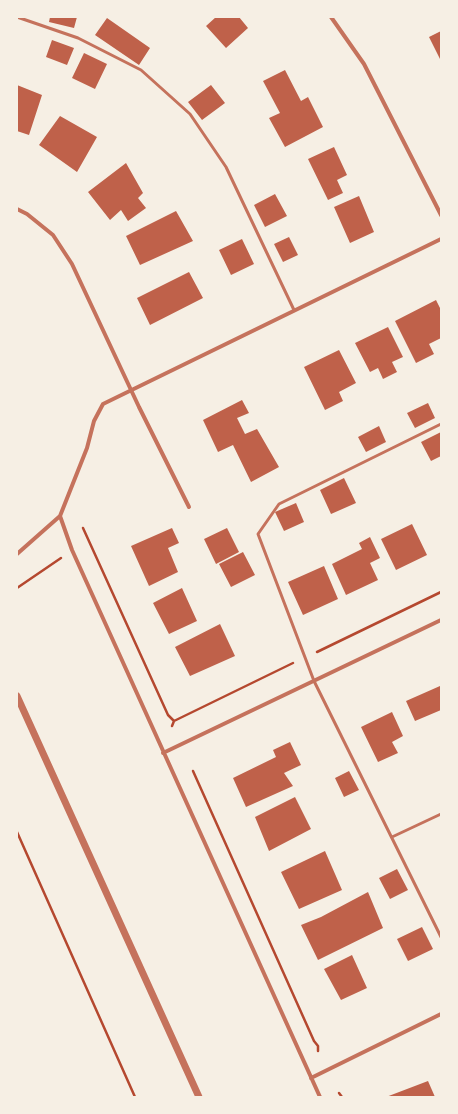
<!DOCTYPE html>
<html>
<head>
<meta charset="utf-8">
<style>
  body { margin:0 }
  #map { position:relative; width:458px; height:1114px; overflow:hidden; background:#f6efe4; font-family:Karla,sans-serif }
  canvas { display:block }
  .frame { position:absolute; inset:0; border:18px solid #f6efe4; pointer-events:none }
</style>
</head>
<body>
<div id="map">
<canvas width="458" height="1114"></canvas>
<div class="frame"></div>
</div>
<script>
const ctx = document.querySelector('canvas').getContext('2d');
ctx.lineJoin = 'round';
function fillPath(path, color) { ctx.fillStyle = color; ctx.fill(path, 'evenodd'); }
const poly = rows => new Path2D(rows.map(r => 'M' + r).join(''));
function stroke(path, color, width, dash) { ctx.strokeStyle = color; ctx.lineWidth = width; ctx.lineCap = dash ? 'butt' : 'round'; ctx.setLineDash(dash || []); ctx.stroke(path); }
fillPath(poly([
  [50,17,77,17,74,28,49,22],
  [216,17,239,17,248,28,226,48,206,26],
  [107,18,150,48,139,65,95,35],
  [441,31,441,61,429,37],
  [52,40,74,48,67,65,46,57],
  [84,53,107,64,95,89,72,78],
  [285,70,301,101,308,97,323,127,285,147,269,118,280,113,263,81],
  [17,85,42,95,29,135,17,131],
  [211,85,225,103,202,120,188,102],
  [60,116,97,137,77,172,39,145],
  [334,147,347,175,337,180,343,193,328,200,308,159],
  [126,163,143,193,138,198,146,208,128,221,121,210,110,220,88,192],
  [275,194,287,216,265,227,254,205],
  [359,196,374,232,350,243,334,207],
  [176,211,193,241,140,265,126,236],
  [289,237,298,255,283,262,274,244],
  [242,239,254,264,231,275,219,250],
  [189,272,203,298,150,325,137,298],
  [436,300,441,310,441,338,429,344,434,354,416,363,395,321],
  [388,327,403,357,392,362,397,372,383,379,378,368,370,372,355,343],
  [339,350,356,383,339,392,343,401,325,410,304,367],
  [242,400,249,413,237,418,245,434,257,429,279,467,251,482,233,445,218,452,203,420],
  [428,403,435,418,415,428,407,413],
  [379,426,386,442,366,452,358,437],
  [441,432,441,456,431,461,421,442],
  [344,478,356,503,331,514,320,490],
  [296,503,304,522,284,531,275,512],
  [412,524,427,555,396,570,381,539],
  [172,528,179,543,168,548,178,572,149,586,131,546],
  [227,528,239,552,216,564,204,539],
  [370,537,380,558,370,563,378,580,346,595,332,564,362,549,359,543],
  [243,552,255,575,231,587,219,564],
  [324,566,338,599,303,615,288,582],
  [182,588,197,621,169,634,153,603],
  [220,624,235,656,190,676,175,647],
  [440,686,441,689,441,710,415,721,406,701],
  [392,712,403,736,392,742,398,753,378,762,361,727],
  [290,742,301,765,284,773,293,786,246,807,233,778,276,757,273,750],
  [349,771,359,790,344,797,335,778],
  [295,797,311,829,269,851,255,817],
  [325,851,342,890,299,909,281,872],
  [397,869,408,890,390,899,379,878],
  [368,892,383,928,318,960,301,925,321,917],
  [422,927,433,949,408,961,397,939],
  [352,955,367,988,341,1000,324,969],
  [428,1081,435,1097,386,1097]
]), '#bf614a');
stroke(poly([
  [83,528,168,715,174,721,172,726],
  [17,588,61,558],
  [317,652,441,592],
  [174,721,293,663],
  [193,771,314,1041,318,1046,318,1051],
  [17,832,135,1097],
  [339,1093,342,1097]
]), '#b5482f', 2.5);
stroke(poly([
  [17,17,78,38,141,70,190,114,226,167,294,310],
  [441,424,279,504,258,534,314,681,441,937],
  [392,837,441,814]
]), '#c5725c', 3);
stroke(poly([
  [331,17,364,64,441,215],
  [17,209,27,214,53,235,72,264,139,407,189,507],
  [60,516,72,550,320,1097],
  [17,554,60,516,87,448,94,421,103,404,441,239],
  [163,753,441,620],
  [311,1078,441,1014]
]), '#c5725c', 4);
stroke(poly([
  [17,696,199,1097]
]), '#c5725c', 7);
</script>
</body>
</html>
